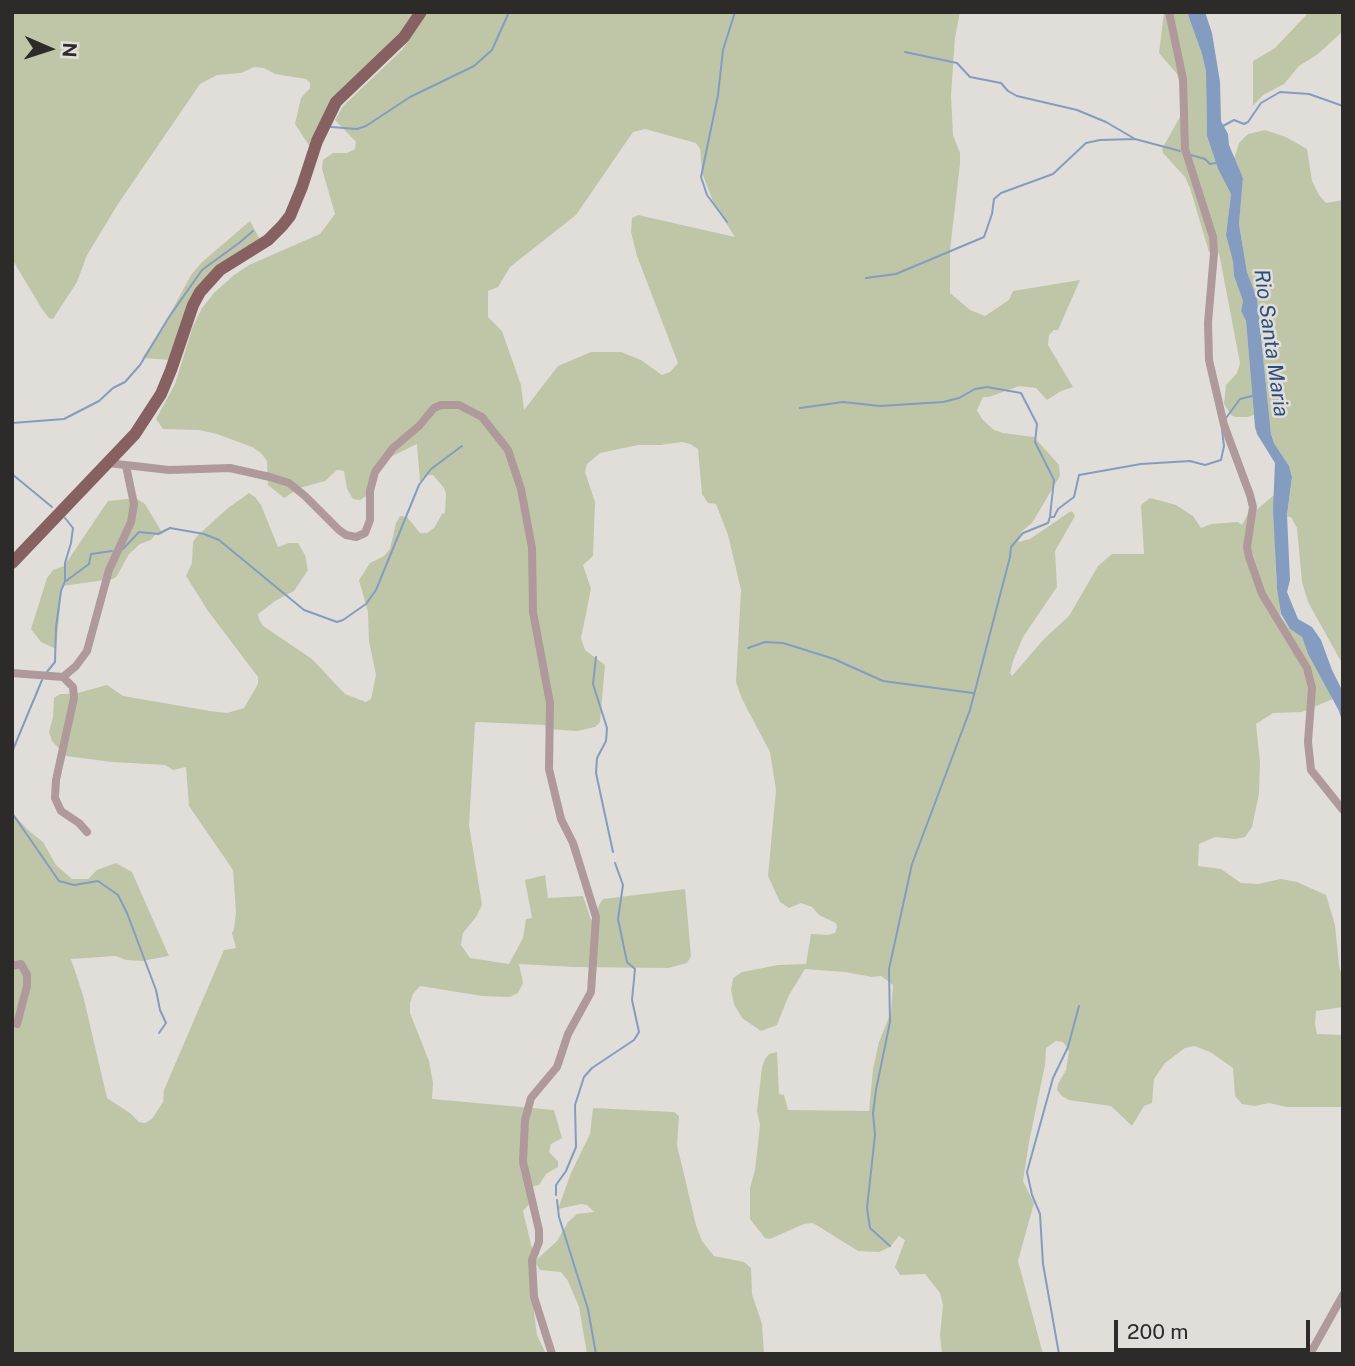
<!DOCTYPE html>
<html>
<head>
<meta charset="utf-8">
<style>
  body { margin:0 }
  #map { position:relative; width:1355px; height:1366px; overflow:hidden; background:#e1deda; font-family:"Public Sans",sans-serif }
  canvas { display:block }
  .frame { position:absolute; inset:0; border:14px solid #2c2b29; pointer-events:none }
  .north { position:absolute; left:14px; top:14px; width:70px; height:70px; -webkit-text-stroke:5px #e1deda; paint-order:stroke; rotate:93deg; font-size:19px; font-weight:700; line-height:28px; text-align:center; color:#2c2b29 }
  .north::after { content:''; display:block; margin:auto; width:24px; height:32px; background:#2c2b29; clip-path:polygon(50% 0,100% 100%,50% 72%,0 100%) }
  .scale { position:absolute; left:1114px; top:1320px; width:196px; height:32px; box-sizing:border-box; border:4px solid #2c2b29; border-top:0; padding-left:9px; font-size:21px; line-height:24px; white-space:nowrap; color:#2c2b29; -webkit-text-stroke:5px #e1deda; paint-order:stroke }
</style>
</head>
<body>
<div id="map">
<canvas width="1355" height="1366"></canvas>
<div class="frame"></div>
<div class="north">N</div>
<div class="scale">200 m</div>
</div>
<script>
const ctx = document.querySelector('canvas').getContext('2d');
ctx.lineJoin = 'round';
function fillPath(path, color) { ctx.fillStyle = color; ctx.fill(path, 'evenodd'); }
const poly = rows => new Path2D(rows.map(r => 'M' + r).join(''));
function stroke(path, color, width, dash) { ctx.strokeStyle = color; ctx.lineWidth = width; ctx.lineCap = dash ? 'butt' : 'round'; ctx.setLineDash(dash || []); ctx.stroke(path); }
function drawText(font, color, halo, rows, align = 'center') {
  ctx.font = font + ' "Public Sans",sans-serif'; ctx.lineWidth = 5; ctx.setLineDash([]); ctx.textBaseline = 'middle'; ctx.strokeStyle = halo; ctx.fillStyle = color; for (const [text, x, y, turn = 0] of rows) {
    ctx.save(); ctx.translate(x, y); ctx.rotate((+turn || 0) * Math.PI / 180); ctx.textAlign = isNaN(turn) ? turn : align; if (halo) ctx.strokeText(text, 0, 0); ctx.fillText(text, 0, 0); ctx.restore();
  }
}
fillPath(poly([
  [12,12,417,12,410,24,360,77,310,147,295,124,301,98,310,88,310,83,306,79,275,74,264,68,254,67,241,73,217,75,200,84,118,204,87,255,77,282,53,319,49,318,42,309,12,259],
  [428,12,960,12,955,38,951,95,953,135,960,153,960,164,950,250,950,293,970,310,985,316,1009,300,1013,291,1080,280,1058,330,1054,330,1049,335,1048,345,1073,387,1061,391,1047,400,1036,388,1019,386,989,397,983,397,977,410,982,419,994,430,1003,433,1034,437,1059,465,1060,476,1032,523,1021,532,1018,542,1030,539,1068,513,1072,511,1075,516,1055,551,1057,587,1023,637,1013,661,1010,673,1012,676,1044,639,1069,616,1098,566,1112,554,1144,554,1141,505,1150,498,1176,505,1193,516,1201,528,1211,524,1238,522,1242,525,1251,508,1254,512,1274,495,1276,578,1281,617,1290,629,1302,637,1308,654,1333,699,1302,712,1273,713,1256,724,1260,762,1259,794,1252,827,1245,837,1235,839,1215,837,1199,844,1198,866,1221,869,1241,883,1258,884,1281,879,1297,882,1326,895,1335,925,1339,965,1343,982,1343,1007,1316,1011,1315,1024,1317,1034,1343,1035,1343,1107,1287,1107,1269,1103,1255,1106,1242,1104,1235,1096,1233,1068,1210,1052,1195,1046,1185,1048,1165,1063,1154,1079,1152,1103,1144,1106,1132,1126,1111,1106,1069,1100,1062,1096,1057,1090,1058,1084,1066,1070,1069,1051,1063,1042,1056,1041,1046,1048,1045,1065,1029,1142,1023,1181,1034,1203,1018,1261,1043,1354,942,1354,940,1335,943,1305,940,1293,925,1274,900,1275,895,1267,905,1240,899,1236,890,1247,879,1252,858,1251,813,1223,804,1224,770,1239,765,1238,750,1219,750,1188,755,1170,760,1125,757,1111,762,1067,765,1059,769,1054,777,1052,779,1094,784,1095,788,1110,869,1111,873,1069,879,1042,891,1012,893,985,881,976,872,977,845,972,805,969,788,997,777,1025,761,1031,742,1018,734,1004,731,990,733,978,742,972,778,965,806,964,811,934,828,935,835,933,837,927,836,923,819,915,812,907,801,903,789,908,780,902,768,876,776,790,770,752,742,699,736,682,741,590,728,535,716,504,708,503,702,494,698,449,690,444,682,442,660,445,638,445,600,453,587,464,585,472,595,502,593,556,583,565,591,589,581,638,585,650,605,665,600,722,595,727,577,731,546,729,545,725,476,722,475,724,469,825,482,905,476,917,463,933,461,945,470,958,509,964,523,938,526,919,532,918,525,880,545,875,548,898,583,896,591,920,595,919,599,905,603,899,685,889,691,956,687,963,668,968,573,967,519,964,523,983,518,993,510,997,482,996,420,986,413,994,410,1003,410,1013,429,1061,433,1083,432,1099,554,1110,562,1138,551,1144,549,1152,558,1161,558,1167,546,1174,539,1185,534,1186,530,1191,529,1204,523,1211,535,1261,557,1241,568,1222,577,1214,594,1212,587,1205,581,1204,558,1209,571,1173,590,1134,593,1108,674,1112,679,1116,677,1145,696,1225,702,1241,714,1256,744,1262,751,1268,752,1294,762,1324,764,1354,587,1354,579,1307,568,1281,561,1272,540,1270,536,1263,533,1286,534,1312,537,1335,546,1354,12,1354,12,813,28,830,43,842,56,865,72,879,88,879,97,870,116,863,132,872,169,956,142,961,126,960,116,956,71,959,83,995,107,1098,130,1113,139,1122,145,1123,152,1119,163,1102,164,1090,224,950,236,948,232,933,234,929,236,912,233,870,189,806,186,767,173,770,165,765,112,762,66,756,52,741,49,732,53,717,54,698,60,694,74,694,107,685,123,696,210,711,227,713,244,708,258,684,258,677,208,611,186,576,192,563,193,542,197,536,228,508,249,493,255,497,261,505,278,547,289,543,298,543,305,555,308,570,294,591,275,601,258,614,259,619,263,626,312,659,345,694,366,702,371,699,376,675,369,641,368,612,359,580,370,563,384,556,390,549,396,523,400,516,407,517,420,533,427,533,434,528,442,514,445,513,446,494,444,488,433,475,428,475,420,482,417,444,384,460,368,495,360,500,353,499,347,489,344,471,337,470,325,481,300,488,284,498,268,485,267,461,261,453,252,447,217,434,199,430,163,429,156,419,175,384,193,326,202,308,214,293,234,275,249,265,320,234,335,214,322,169,323,160,333,153,347,153,355,149,356,142,335,120,343,106,402,50],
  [645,129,696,143,700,149,702,173,714,204,735,237,638,215,632,218,631,232,637,256,678,363,670,372,662,375,641,360,621,352,591,352,558,366,524,410,521,385,502,331,488,317,488,291,498,287,510,267,576,215,633,132],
  [1164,12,1187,12,1202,54,1206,72,1207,136,1218,169,1231,194,1226,235,1233,262,1234,276,1243,301,1241,311,1246,321,1254,415,1247,417,1235,417,1231,415,1224,404,1226,385,1237,373,1240,363,1219,253,1209,252,1190,188,1185,177,1163,153,1162,149,1181,115,1181,88,1177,74,1159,53],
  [1309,12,1343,12,1343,31,1318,54,1299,66,1284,84,1263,95,1253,106,1253,61,1275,48],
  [1265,130,1286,137,1307,149,1312,181,1319,195,1326,203,1343,200,1343,665,1308,602,1302,582,1297,528,1291,517,1287,517,1292,477,1289,466,1274,443,1271,434,1257,298,1247,272,1239,224,1243,178,1234,159,1239,143,1248,134],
  [250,221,263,245,213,280,171,360,142,358,163,327,191,275,201,263],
  [136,498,145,504,163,534,155,535,151,540,140,544,129,554,117,576,113,579,62,586,56,649,41,642,31,629,47,578,53,570,64,566,108,501]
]), '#bfc6a8');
fillPath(poly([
  [1187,12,1205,12,1212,33,1220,82,1221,121,1228,134,1229,145,1243,178,1239,224,1247,272,1257,298,1271,434,1274,443,1289,466,1292,477,1287,515,1290,580,1287,592,1298,619,1312,627,1321,640,1332,670,1343,692,1343,724,1339,711,1308,654,1302,637,1290,629,1281,614,1277,589,1273,509,1275,463,1257,434,1255,427,1246,321,1241,311,1243,301,1234,276,1233,262,1226,235,1231,194,1218,169,1207,136,1206,72,1202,54]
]), '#849cc0');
stroke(poly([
  [905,52,957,63,970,77,1001,83,1008,91,1017,96,1077,110,1106,122,1135,139,1180,151],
  [1223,126,1234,120,1244,124,1248,122,1261,103,1280,92,1309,94,1343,106],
  [331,127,357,129,366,126,410,97,474,66,492,50,509,12],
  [1191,155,1205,159,1210,164,1216,163],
  [727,222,707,195,701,177,718,95,723,50,735,12],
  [866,278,896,274,984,237,992,214,994,199,1001,193,1053,174,1086,143,1100,140,1135,139],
  [800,408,843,402,880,406,943,402,959,398,975,389,987,387,1021,393,1037,424,1035,442,1054,480,1050,516],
  [1226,418,1240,399,1252,396],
  [12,423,64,419,99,401,113,388,125,382,140,365,169,317,202,270,239,243,253,231],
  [12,474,52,507],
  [123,549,139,532,158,534,170,528,204,534,219,540,304,610,337,622,343,620,366,604,376,590,419,485,431,469,462,446],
  [66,581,89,564,91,554,112,551],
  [748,648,765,642,783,643,834,659,883,681,973,693],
  [596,657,593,684,607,728,606,741,597,758,596,773,613,852],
  [46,673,55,662,56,627,61,591,65,581,65,563,71,543,73,528,65,518],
  [12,752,42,680],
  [12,813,59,881,74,885,98,881,118,895,127,913,156,990,160,1010,166,1023,159,1033],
  [556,1195,556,1185,566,1171,576,1147,575,1105,584,1077,592,1068,634,1040,639,1032,632,1000,635,969,627,962,618,919,623,885,615,863],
  [557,1200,559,1217,588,1309,596,1354],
  [890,1246,870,1228,867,1208,875,1135,873,1113,876,1090,890,1022,889,969,912,864,970,710,1010,557,1011,547,1023,533,1048,523,1050,517,1054,517,1058,509,1074,497,1079,475,1141,464,1190,461,1205,465,1221,460,1224,446,1222,430],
  [1059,1354,1043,1264,1040,1214,1032,1195,1027,1172,1053,1078,1068,1047,1079,1006]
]), '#849cc0', 2);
stroke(poly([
  [1169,12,1183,79,1185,149,1213,237,1214,253,1208,323,1209,360,1224,425,1250,495,1253,507,1247,547,1249,557,1262,594,1307,668,1312,688,1308,742,1311,770,1343,810],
  [108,463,169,470,230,468,270,477,289,483,305,496,339,530,346,535,356,537,365,533,370,520,370,491,375,472,393,448,419,426,434,408,441,405,459,405,482,417,508,450,521,489,532,548,533,612,550,703,549,769,561,819,573,843,596,917,591,992,568,1034,557,1067,531,1098,525,1120,523,1162,539,1230,539,1242,532,1260,534,1297,552,1354],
  [12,673,63,677,73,687,74,698,56,780,55,798,61,811,79,823,87,832],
  [63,677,76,666,87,651,109,570,131,522,134,504,126,466],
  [12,966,21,964,27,975,27,986,17,1024],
  [1310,1354,1343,1295]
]), '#b0999a', 8);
stroke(poly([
  [12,563,135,434,161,394,171,370,193,305,200,292,220,270,268,240,282,226,290,216,302,187,317,141,336,102,404,37,421,12]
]), '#876061', 12);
drawText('italic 21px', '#2c4e7e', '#e1deda', [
  ["Rio Santa Maria",1271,343,82]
]);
</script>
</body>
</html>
